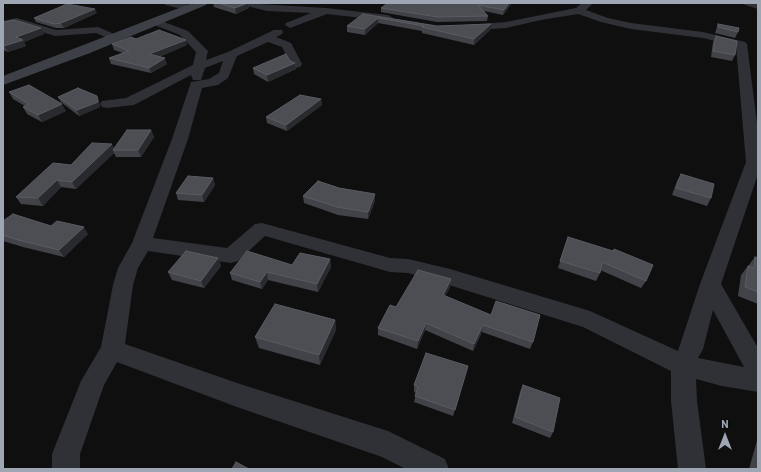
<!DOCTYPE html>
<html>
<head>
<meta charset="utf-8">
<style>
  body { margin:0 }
  #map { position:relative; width:761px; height:472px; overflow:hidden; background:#0f0f10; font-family:Barlow,sans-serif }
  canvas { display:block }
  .frame { position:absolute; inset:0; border:4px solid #9ea6b3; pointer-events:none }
  .north { position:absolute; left:705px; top:416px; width:40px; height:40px; -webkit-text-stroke:3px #0a0a0b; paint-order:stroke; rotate:0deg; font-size:11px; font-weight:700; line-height:16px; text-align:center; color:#9ea6b3 }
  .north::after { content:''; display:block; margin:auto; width:14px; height:18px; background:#9ea6b3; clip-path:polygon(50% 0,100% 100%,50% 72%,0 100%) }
</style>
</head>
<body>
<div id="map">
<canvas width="761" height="472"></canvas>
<div class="frame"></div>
<div class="north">N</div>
</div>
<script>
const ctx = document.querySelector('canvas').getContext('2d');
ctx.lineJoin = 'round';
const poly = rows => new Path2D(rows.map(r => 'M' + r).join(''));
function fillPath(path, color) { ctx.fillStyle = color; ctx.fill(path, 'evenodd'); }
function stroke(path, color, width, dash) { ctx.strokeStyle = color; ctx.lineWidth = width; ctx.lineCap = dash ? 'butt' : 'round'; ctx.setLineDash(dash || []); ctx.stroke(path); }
fillPath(poly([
  [164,3,181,3,193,6,195,8,190,11,166,5,164,3],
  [241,3,326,8,388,15,393,18,388,21,327,14,290,28,285,25,286,23,311,13,267,11,243,5,241,3],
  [582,3,593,3,586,10,608,18,631,23,703,32,745,42,747,44,758,131,758,174,721,284,758,348,758,392,722,386,696,379,697,401,706,469,678,469,671,401,671,371,583,327,449,285,408,273,390,272,265,236,238,261,231,263,148,251,138,268,133,285,125,344,237,383,388,431,445,459,449,469,406,469,382,457,237,407,117,362,104,385,80,454,80,469,52,469,52,454,81,381,101,347,113,285,118,268,132,243,172,139,191,82,209,79,219,73,223,61,205,68,201,80,193,80,191,75,134,105,107,108,102,107,100,104,102,101,126,98,193,65,196,52,180,35,152,24,151,22,152,20,156,19,188,31,208,51,206,60,228,52,274,30,282,30,283,32,282,34,276,37,291,43,302,64,300,67,296,68,292,67,282,47,268,42,237,56,228,78,218,85,202,88,188,139,153,238,227,248,255,224,262,223,390,258,408,259,450,269,590,311,678,351,700,284,746,162,736,46,703,38,631,29,601,22,578,14,541,20,506,28,466,31,461,28,466,25,506,22,576,8,582,3],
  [713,310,744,367,698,358,703,349,713,310],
  [743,3,758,3,758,9,745,5,743,3],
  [17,18,56,30,98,27,119,36,121,38,115,41,96,33,55,36,17,24,3,27,3,21,17,18]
]), '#303136');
fillPath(poly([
  [192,3,208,3,206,5,90,53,3,85,3,76,192,3]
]), '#3d4046');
fillPath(poly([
  [213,3,248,3,249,8,236,14,214,7],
  [512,3,503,15,484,11,488,16,487,21,437,22,381,12,381,8],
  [97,13,64,28,56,28,36,22,34,18],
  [363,14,437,26,490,30,474,45,422,33,422,31,378,23,365,35,347,32,347,26],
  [3,22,41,28,44,34,24,42,26,46,8,52,3,50],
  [718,24,738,32,735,38,715,33],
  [716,36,735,55,732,61,711,57,713,42],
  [136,39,187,45,159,57,167,64,151,73,111,64,109,58,123,53,114,50,112,44],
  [290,61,295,63,296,69,268,82,254,74,253,68],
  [9,92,66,111,42,122,27,114,23,107,25,106,13,99],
  [97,96,99,102,100,107,79,116,61,102,58,97],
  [321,99,322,105,287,131,267,123,266,117],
  [151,130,154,137,141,157,116,157,114,153,76,189,61,187,43,206,21,204,16,197,71,165,114,148],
  [681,174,711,198,707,206,672,195,677,181],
  [213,178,215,185,204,202,178,200,176,193],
  [303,196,375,201,368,219,338,215,304,203],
  [3,221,51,226,88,234,64,257,23,247,3,241],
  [568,237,646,281,641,288,600,270,600,273,596,281,558,268],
  [755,257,758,258,758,304,738,296,741,275],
  [218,258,221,266,204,288,172,280,168,272],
  [330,259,331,267,318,292,268,280,262,289,232,280,230,273,292,265],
  [451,279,450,287,445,296,533,342,530,349,482,332,473,351,425,330,417,349,378,335,378,328,396,307],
  [335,320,336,330,320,365,259,348,255,337],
  [468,366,453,416,414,402,416,393,414,392,414,385],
  [523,385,553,432,550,438,512,423,520,392],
  [758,437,758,469,749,469]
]), '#424349');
fillPath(poly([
  [248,3,249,8,236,14,235,8],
  [509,3,512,3,503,15,504,10],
  [95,9,97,13,64,28,61,23],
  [378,18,378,23,365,35,365,29],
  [491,24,490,30,474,45,474,39],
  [41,28,44,34,24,42,26,46,8,52,4,46,16,37],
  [186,40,187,45,151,60,149,54],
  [165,58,167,64,151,73,149,68],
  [295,63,296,69,268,82,267,75],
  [97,96,99,102,100,107,79,116,77,110],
  [321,99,322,105,287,131,286,125],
  [62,104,66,111,42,122,38,115],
  [151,130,154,137,141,157,138,150],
  [112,144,115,150,113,150,114,153,76,189,72,182],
  [213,178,215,185,204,202,202,195],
  [57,180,61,187,43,206,38,198],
  [375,194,375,201,368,219,368,212],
  [84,227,88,234,64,257,59,250],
  [218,258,221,266,204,288,201,281],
  [330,259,331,267,318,292,317,284],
  [267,272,268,280,262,289,260,282],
  [451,279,450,287,442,303,443,295],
  [335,320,336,330,320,365,319,355],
  [426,323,425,330,417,349,418,341],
  [483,325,482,332,473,351,474,344]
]), '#292a2d');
const building = poly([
  [218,3,248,3,235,8,218,3],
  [388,3,509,3,504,10,478,5,488,16,438,17,381,8,388,3],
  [67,4,95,9,61,23,54,24,34,18,67,4],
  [363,14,437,26,491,24,474,39,422,27,424,26,378,18,365,29,347,26,363,14],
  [14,20,41,28,16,37,23,40,4,46,3,46,3,22,14,20],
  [718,24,739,28,738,32,718,27,718,24],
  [159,30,186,40,149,54,165,58,149,68,109,58,129,51,112,44,131,37,136,39,159,30],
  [716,36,737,41,735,55,713,51,716,36],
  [286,54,290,61,295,63,267,75,253,68,286,54],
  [29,85,62,104,38,115,23,107,29,104,9,92,29,85],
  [78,88,97,96,98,102,77,110,58,97,78,88],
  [300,95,321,99,286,125,266,117,300,95],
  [127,130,151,130,138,150,113,150,127,130],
  [92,143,112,144,72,182,57,180,38,198,16,197,53,163,71,165,92,143],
  [681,174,714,184,711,198,676,188,681,174],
  [188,176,213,178,202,195,176,193,188,176],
  [318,181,339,188,375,194,368,212,337,207,303,196,318,181],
  [13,214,51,226,57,221,84,227,59,250,18,240,3,235,3,221,13,214],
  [568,237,613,251,614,249,653,265,646,281,602,262,600,273,560,261,568,237],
  [186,251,218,258,201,281,168,272,186,251],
  [247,251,292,265,300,253,330,259,317,284,267,272,260,282,230,273,247,251],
  [755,257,758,258,758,292,745,287,748,266,754,268,755,257],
  [418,270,451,279,443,295,491,315,496,301,540,315,533,342,483,325,474,344,426,323,418,341,378,328,390,305,396,307,418,270],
  [275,304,335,320,319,355,255,337,275,304],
  [426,353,468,366,455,410,415,396,418,387,414,385,426,353],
  [523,385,560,398,553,432,515,417,523,385],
  [236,462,249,469,232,469,236,462]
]);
fillPath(building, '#4c4e54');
stroke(building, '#595c63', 1);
</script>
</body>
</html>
